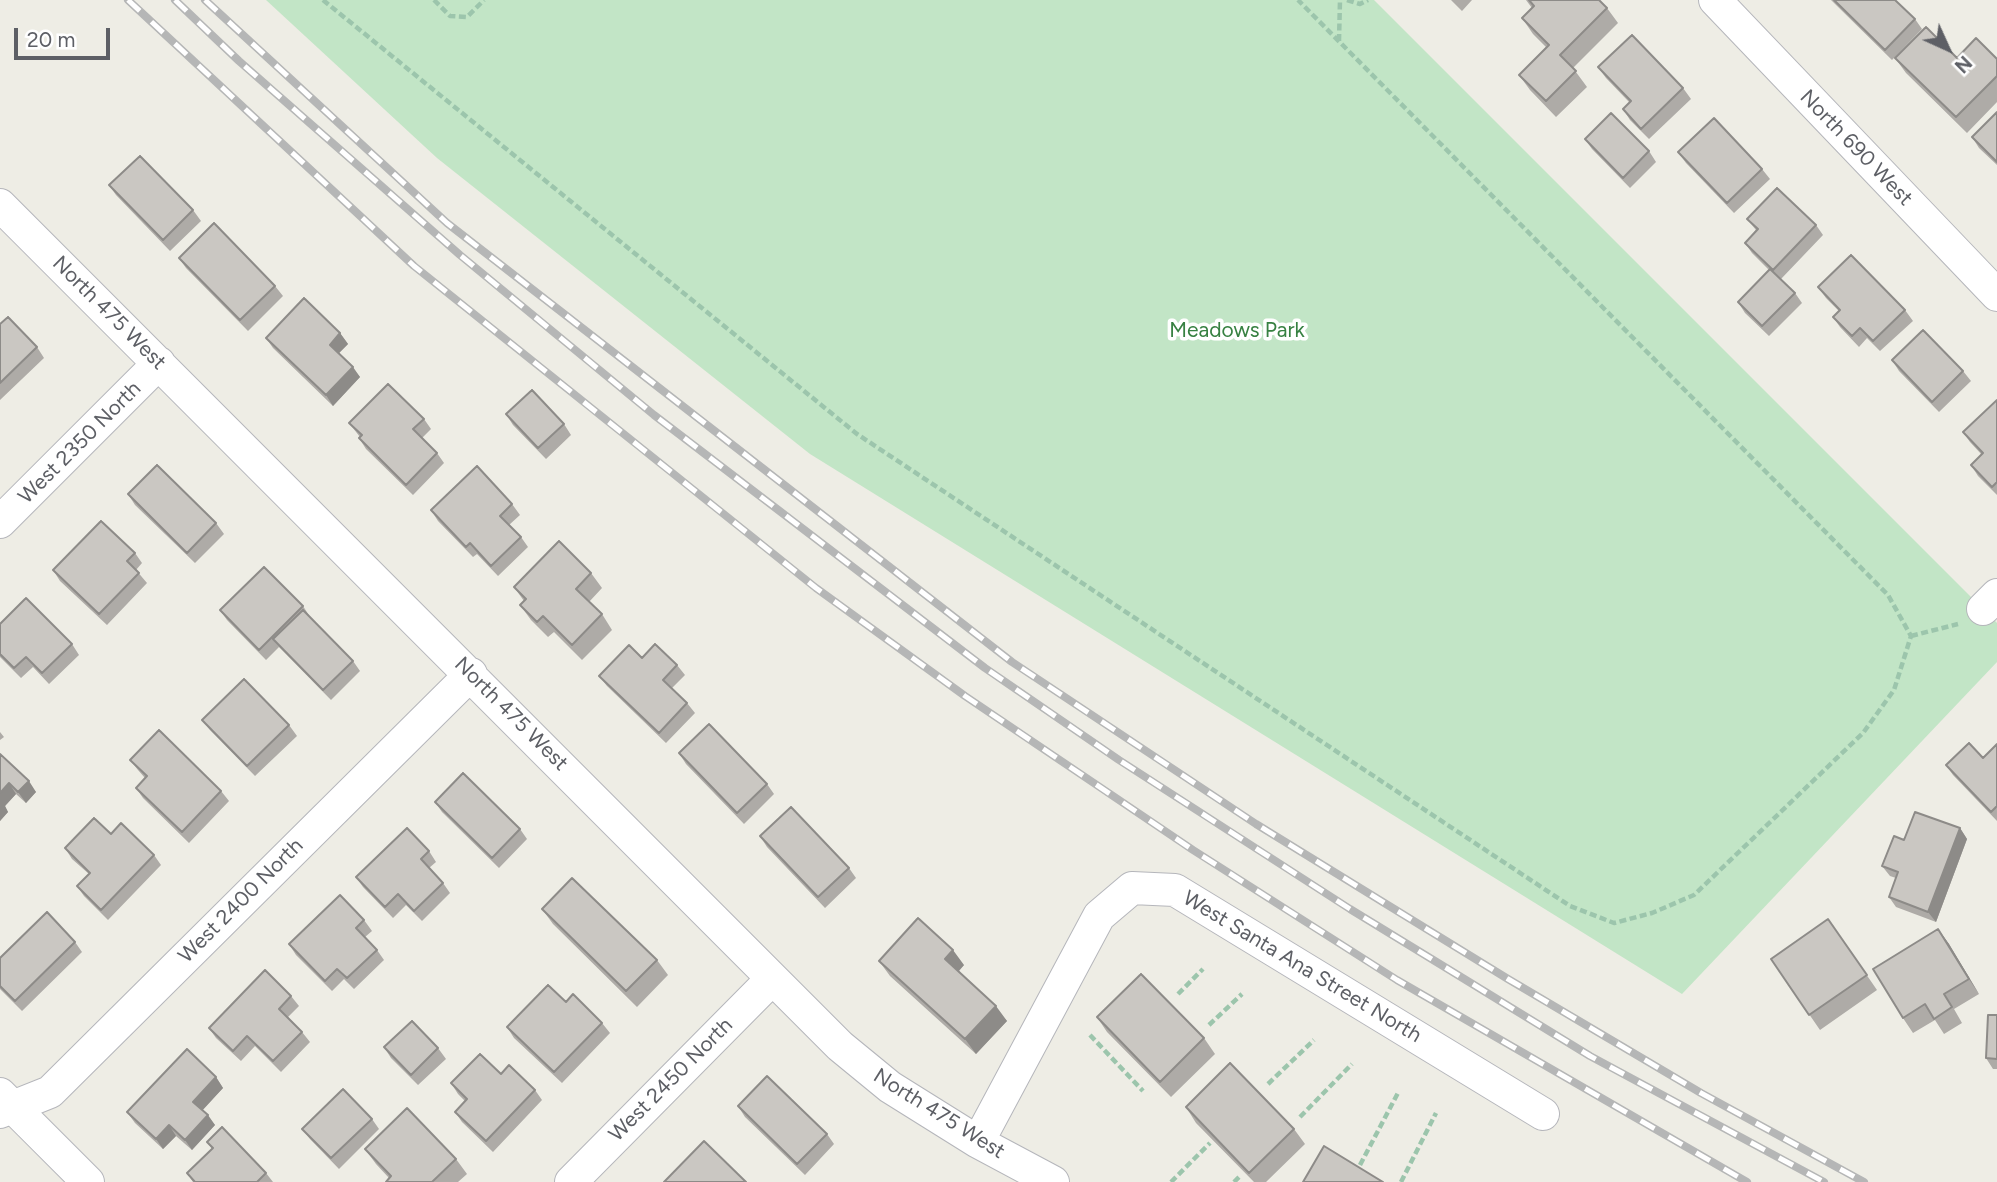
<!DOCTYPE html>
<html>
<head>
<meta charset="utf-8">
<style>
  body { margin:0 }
  #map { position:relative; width:1997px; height:1182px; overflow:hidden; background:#eeede5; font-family:Figtree,sans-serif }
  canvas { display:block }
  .north { position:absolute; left:1913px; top:14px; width:70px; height:70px; -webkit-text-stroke:5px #fff; paint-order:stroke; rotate:135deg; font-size:19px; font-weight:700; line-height:28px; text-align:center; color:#5d5f65 }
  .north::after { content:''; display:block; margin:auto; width:24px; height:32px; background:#5d5f65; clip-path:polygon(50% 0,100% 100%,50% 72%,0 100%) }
  .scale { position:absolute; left:14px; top:28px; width:96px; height:32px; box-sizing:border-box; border:4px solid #5d5f65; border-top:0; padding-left:9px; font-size:21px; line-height:24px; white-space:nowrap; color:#5d5f65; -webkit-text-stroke:5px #fff; paint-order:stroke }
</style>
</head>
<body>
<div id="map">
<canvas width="1997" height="1182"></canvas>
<div class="north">N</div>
<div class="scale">20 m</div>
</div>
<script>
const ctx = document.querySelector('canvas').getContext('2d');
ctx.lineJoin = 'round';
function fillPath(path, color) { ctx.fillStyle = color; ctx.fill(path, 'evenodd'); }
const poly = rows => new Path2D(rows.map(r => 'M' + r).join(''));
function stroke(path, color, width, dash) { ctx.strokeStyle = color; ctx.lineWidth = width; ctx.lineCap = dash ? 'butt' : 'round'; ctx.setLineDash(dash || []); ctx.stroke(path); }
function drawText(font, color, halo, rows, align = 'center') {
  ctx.font = font + ' Figtree,sans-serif'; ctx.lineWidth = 7; ctx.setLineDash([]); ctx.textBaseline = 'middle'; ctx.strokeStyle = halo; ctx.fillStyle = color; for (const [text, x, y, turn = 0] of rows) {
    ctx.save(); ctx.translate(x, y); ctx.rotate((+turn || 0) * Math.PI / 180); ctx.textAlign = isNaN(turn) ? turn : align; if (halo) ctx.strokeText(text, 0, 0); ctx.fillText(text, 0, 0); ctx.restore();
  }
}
fillPath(poly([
  [266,0,1374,0,1997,623,1997,662,1682,994,810,454,437,158]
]), '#c2e5c6');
const street = poly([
  [1715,0,1997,295],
  [0,205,840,1046,890,1087,978,1142,1053,1182],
  [0,522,159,363],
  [1983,609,1997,595],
  [0,1094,88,1182],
  [0,1112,50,1092,471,674],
  [978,1142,1099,916,1132,888,1175,890,1543,1114],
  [571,1182,772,979]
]);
stroke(street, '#b5b6bb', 34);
stroke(poly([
  [323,0,857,434,1570,906,1614,923,1652,913,1694,895,1863,733,1894,690,1911,636,1888,595,1298,0],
  [434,0,450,16,467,17,484,0],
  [1347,0,1360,4,1368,0],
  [1339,41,1340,0],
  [1911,636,1958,624],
  [1178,994,1203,969],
  [1209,1025,1242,994],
  [1090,1035,1143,1091],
  [1268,1084,1314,1040],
  [1300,1117,1352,1064],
  [1360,1165,1399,1091],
  [1171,1182,1210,1143],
  [1234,1182,1240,1176],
  [1401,1182,1436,1113]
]), '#9cc5ac', 4.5, [7, 3.5]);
stroke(street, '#fff', 32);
const rail = poly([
  [128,0,414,266,816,588,965,696,1193,850,1397,980,1747,1182],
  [175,0,239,61,460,255,654,415,985,668,1119,760,1350,909,1590,1056,1824,1182],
  [205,0,447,223,1012,662,1256,824,1508,979,1701,1093,1864,1182]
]);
stroke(rail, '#b5b6b6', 8);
stroke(rail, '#fff', 5, [16]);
fillPath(poly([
  [1451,0,1472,0,1462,11],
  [1526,0,1599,0,1607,8,1618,23,1573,68,1587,87,1556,117,1530,90,1519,75,1546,47,1533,34,1522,18,1532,8],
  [1831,0,1895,0,1915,19,1922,29,1892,60],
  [1895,58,1957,58,1997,59,1997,102,1967,133,1906,73],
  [1598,67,1683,88,1691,99,1649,139,1630,120,1623,109,1630,103,1606,78],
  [1997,112,1997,165,1979,148,1972,137],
  [1585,139,1649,151,1656,162,1630,188,1592,149],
  [1678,152,1762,169,1770,179,1734,213,1686,163],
  [109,185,193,210,201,221,170,251,116,195],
  [1747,219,1816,225,1823,235,1781,279,1795,293,1802,303,1769,336,1745,313,1738,302,1769,270,1752,253,1745,243,1756,230],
  [179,258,275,286,283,296,248,331,186,268],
  [1818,287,1905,310,1913,321,1880,351,1867,338,1859,347,1840,327,1833,317,1839,311,1826,298],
  [0,324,37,347,44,358,0,400],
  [340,333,348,344,339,353,360,377,333,406,273,348,266,338],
  [1892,360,1963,371,1971,381,1939,412,1899,371],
  [1997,400,1997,495,1978,476,1971,465,1982,455,1970,442,1963,432],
  [506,414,564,424,571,435,546,459,513,425],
  [424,419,431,429,422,438,437,453,444,463,413,495,366,449,359,438,360,437,349,423],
  [128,494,216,523,224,534,195,563,135,505],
  [512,504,520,515,509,525,521,537,528,547,498,576,477,554,473,557,438,521,431,510],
  [135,553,142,563,136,570,147,583,107,625,60,581,53,570],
  [591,573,602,588,589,602,602,614,612,630,582,660,554,632,548,637,531,620,520,605,524,601,514,587],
  [303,606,310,617,353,661,360,671,331,700,279,647,266,660,227,620,220,610],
  [0,624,72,644,79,655,49,684,33,667,21,678,0,657],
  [642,658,677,665,685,675,672,688,687,703,695,713,666,743,607,686,599,676],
  [202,720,289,725,297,736,255,776,210,730],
  [0,732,4,737,0,740],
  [1997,744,1997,821,1953,775,1946,765,1983,758],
  [679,753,767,784,774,794,744,824,686,764],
  [0,754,36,792,26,803,16,794,5,806,8,812,0,821],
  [130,760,221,791,229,801,189,843,143,798,136,788,145,778,138,770],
  [435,802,520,829,527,839,499,868,442,812],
  [1960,828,1967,839,1936,922,1896,907,1889,897,1896,878,1890,876,1882,866,1904,840],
  [111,834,154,855,161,865,108,920,84,896,77,886,89,874,72,859,65,848],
  [760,836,849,868,856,878,825,908,767,847],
  [429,851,436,862,429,868,443,883,450,893,422,921,406,905,393,918,363,887,356,877],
  [542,909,657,960,668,975,637,1007,553,924],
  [1828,919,1877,990,1820,1030,1771,959],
  [364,920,372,931,365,937,377,950,384,960,354,989,344,979,332,991,296,955,289,944],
  [1938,929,1949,944,1979,994,1954,1009,1962,1023,1944,1034,1935,1020,1913,1033,1903,1018],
  [75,942,82,952,22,1011,0,989,0,958],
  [879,961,964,965,959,971,1007,1021,976,1054,890,976],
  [291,996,299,1006,288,1017,302,1032,310,1042,281,1072,255,1046,241,1061,216,1038,209,1028],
  [566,1002,602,1023,610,1033,562,1083,514,1038,507,1027],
  [1997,1015,1997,1069,1993,1069,1986,1058],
  [1097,1017,1204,1038,1215,1054,1171,1097,1107,1032],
  [384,1047,438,1048,446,1059,418,1085,391,1058],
  [501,1074,535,1090,542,1100,493,1152,462,1122,455,1112,465,1101,458,1094,451,1083],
  [216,1077,223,1088,202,1110,215,1125,192,1150,176,1136,163,1149,135,1123,127,1112],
  [738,1106,827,1134,834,1144,805,1175,745,1117],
  [1186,1107,1294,1129,1305,1144,1266,1182,1254,1182,1196,1123],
  [372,1119,379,1129,339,1169,310,1139,302,1129],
  [207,1142,266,1173,273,1182,193,1182,187,1173,212,1149],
  [365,1149,456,1159,467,1174,458,1182,386,1182,389,1178,376,1164]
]), '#aeaba7');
fillPath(poly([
  [340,333,348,344,337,355,330,345],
  [353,367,360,377,333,406,326,395],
  [29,781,36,792,26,803,18,792],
  [9,783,16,794,5,806,8,812,0,821,0,793],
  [1960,828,1967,839,1936,922,1928,912],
  [1938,929,1949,944,1979,994,1969,979],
  [953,950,964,965,956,974,945,959],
  [996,1006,1007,1021,976,1054,965,1039],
  [216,1077,223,1088,201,1112,193,1102],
  [208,1115,215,1125,192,1150,185,1140],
  [169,1125,176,1136,163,1149,156,1139]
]), '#8d8b88');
const building = poly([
  [1529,0,1599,0,1607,8,1560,55,1576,71,1546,101,1519,75,1549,45,1522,18,1534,6,1529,0],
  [1834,0,1895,0,1915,19,1885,50,1834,0],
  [1926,27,1957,58,1976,38,1997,59,1997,76,1956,117,1895,58,1926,27],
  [1632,35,1683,88,1641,129,1623,109,1631,101,1598,67,1632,35],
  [1997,112,1997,162,1972,137,1997,112],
  [1611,113,1649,151,1623,178,1585,139,1611,113],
  [1714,118,1762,169,1727,203,1678,152,1714,118],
  [140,156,193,210,163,240,109,185,140,156],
  [1777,188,1816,225,1773,270,1745,243,1758,229,1747,219,1777,188],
  [214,223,275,286,240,320,179,258,214,223],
  [1851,255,1905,310,1873,341,1860,328,1852,336,1833,317,1840,310,1818,287,1851,255],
  [1770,269,1795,293,1762,326,1738,302,1770,269],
  [304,298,340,333,330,345,353,367,326,395,266,338,304,298],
  [8,317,37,347,0,383,0,324,8,317],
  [1923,330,1963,371,1932,402,1892,360,1923,330],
  [388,384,424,419,413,429,437,453,406,485,359,438,362,435,349,423,388,384],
  [532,390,564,424,538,448,506,414,532,390],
  [1997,400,1997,482,1992,487,1971,465,1983,453,1963,432,1997,400],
  [157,465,216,523,187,553,128,494,157,465],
  [477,466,512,504,500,516,521,537,491,566,470,543,466,547,431,510,477,466],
  [101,521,135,553,127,561,139,573,99,614,53,570,101,521],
  [559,541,591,573,576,589,602,614,572,645,543,616,537,622,520,605,526,599,514,587,559,541],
  [264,567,303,606,259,650,220,610,264,567],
  [26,598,72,644,42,673,26,657,14,668,0,654,0,624,26,598],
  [303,610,353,661,323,690,273,639,303,610],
  [655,644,677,665,663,680,687,703,659,733,599,676,629,645,642,658,655,644],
  [244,679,289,725,247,766,202,720,244,679],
  [709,724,767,784,737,813,679,753,709,724],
  [159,730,221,791,182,832,136,788,147,776,130,760,159,730],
  [1969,743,1983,758,1997,744,1997,806,1991,812,1946,765,1969,743],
  [0,754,29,781,18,792,9,783,0,793,0,754],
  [463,773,520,829,492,858,435,802,463,773],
  [791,807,849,868,818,897,760,836,791,807],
  [1915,812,1960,828,1928,912,1889,897,1898,872,1882,866,1894,836,1904,840,1915,812],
  [94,818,111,834,121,823,154,855,101,910,77,886,90,873,65,848,94,818],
  [407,828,429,851,421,859,443,883,414,911,398,894,385,907,356,877,407,828],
  [572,878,657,960,626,991,542,909,572,878],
  [340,895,364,920,356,928,377,950,347,978,337,969,325,981,289,944,340,895],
  [47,912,75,942,15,1001,0,986,0,958,47,912],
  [918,918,953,950,945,959,996,1006,965,1039,879,961,918,918],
  [1828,919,1867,975,1809,1015,1771,959,1828,919],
  [1938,929,1969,979,1944,994,1952,1007,1934,1019,1925,1004,1903,1018,1873,969,1938,929],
  [265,970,291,996,279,1009,302,1032,273,1061,247,1036,233,1051,209,1028,265,970],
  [1141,974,1204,1038,1160,1082,1097,1017,1141,974],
  [548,985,566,1002,573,994,602,1023,554,1072,507,1027,548,985],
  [1988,1015,1997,1015,1997,1059,1986,1058,1988,1015],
  [412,1021,438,1048,411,1075,384,1047,412,1021],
  [187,1049,216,1077,193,1102,208,1115,185,1140,169,1125,156,1139,127,1112,187,1049],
  [480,1054,501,1074,509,1065,535,1090,486,1141,455,1112,467,1099,451,1083,480,1054],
  [1230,1063,1294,1129,1249,1173,1186,1107,1230,1063],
  [767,1076,827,1134,797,1164,738,1106,767,1076],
  [343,1089,372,1119,331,1158,302,1129,343,1089],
  [407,1108,456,1159,432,1182,386,1182,391,1176,365,1149,407,1108],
  [222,1127,266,1173,257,1182,195,1182,187,1173,213,1148,207,1142,222,1127],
  [704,1141,746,1182,664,1182,704,1141],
  [1324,1146,1383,1182,1303,1182,1324,1146]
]);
fillPath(building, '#cac7c2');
stroke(building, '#8d8b88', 2);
drawText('21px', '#5d5f65', '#fff', [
  ["North 690 West",1856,148,46],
  ["North 475 West",109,313,45],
  ["West 2350 North",80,443,-45],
  ["North 475 West",511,714,45],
  ["West 2400 North",241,901,-45],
  ["West Santa Ana Street North",1302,967,31],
  ["West 2450 North",671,1080,-45],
  ["North 475 West",939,1114,32]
]);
drawText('21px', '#378142', '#fff', [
  ["Meadows Park",1237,331]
]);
</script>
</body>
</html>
